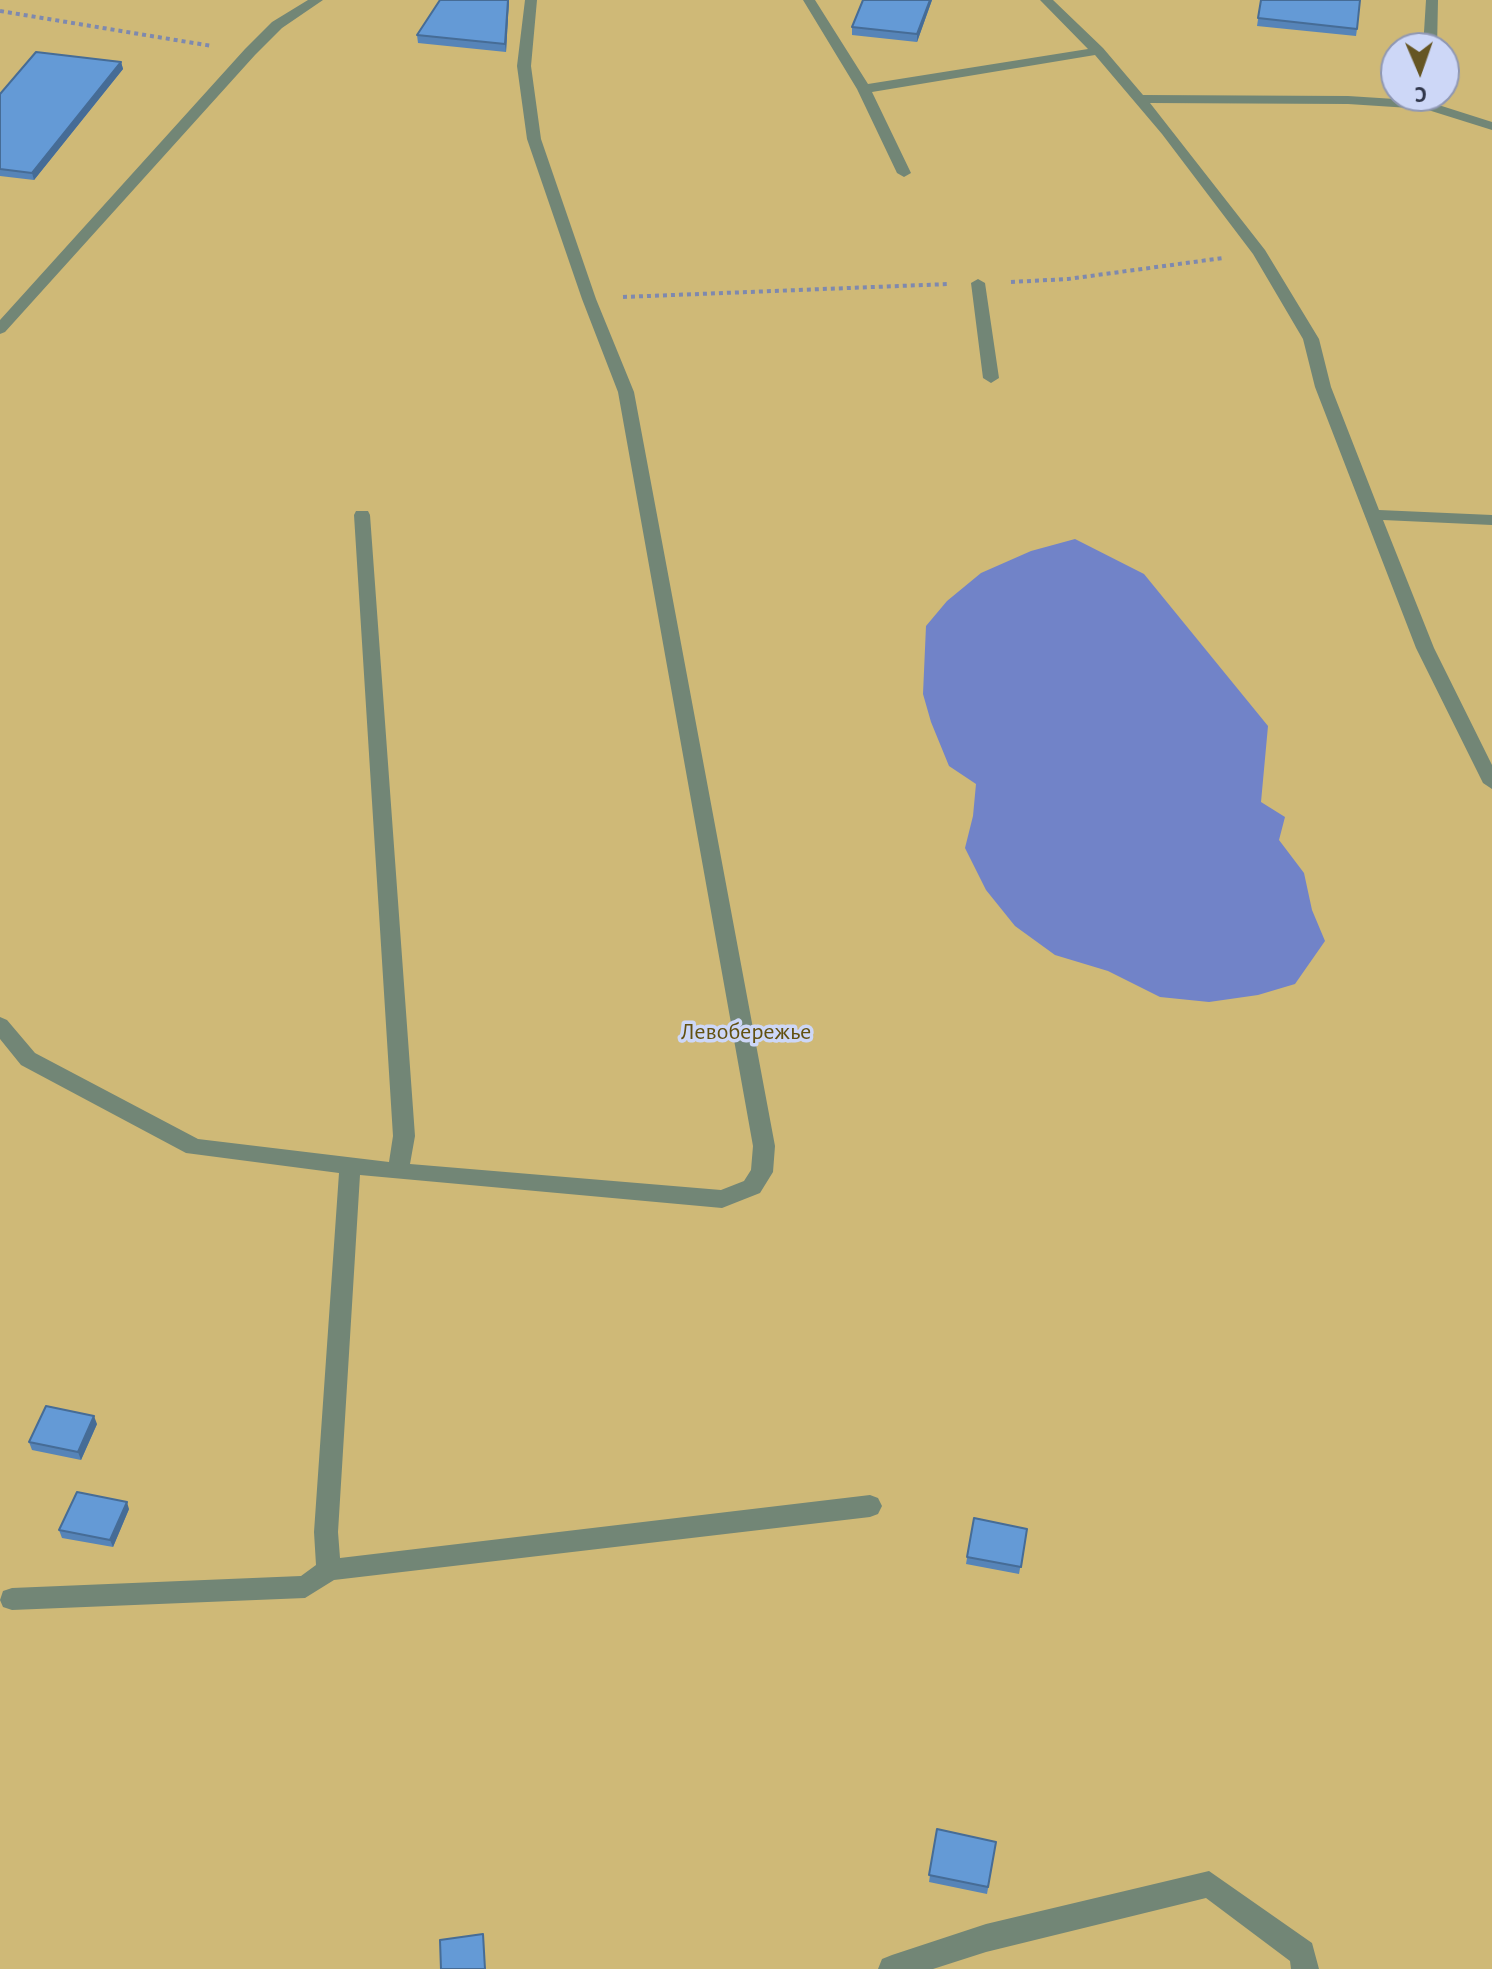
<!DOCTYPE html>
<html>
<head>
<meta charset="utf-8">
<style>
  body { margin:0 }
  #map { position:relative; width:1492px; height:1969px; overflow:hidden; background:#b9c9fd; font-family:"Alegreya Sans",sans-serif }
  canvas { display:block }
  .north { position:absolute; left:1380px; top:32px; width:80px; height:80px; box-sizing:border-box; background:#cdd7f7; border:2px solid #8f97b2; border-radius:50%; rotate:178deg; font-size:22px; font-weight:700; line-height:32px; text-align:center; color:#31374b }
  .north::after { content:''; display:block; margin:auto; width:28px; height:36px; background:#655523; clip-path:polygon(50% 0,100% 100%,50% 72%,0 100%) }
</style>
</head>
<body>
<div id="map">
<canvas width="1492" height="1969"></canvas>
<div class="north">С</div>
</div>
<script>
const ctx = document.querySelector('canvas').getContext('2d');
ctx.lineJoin = 'round';
function fillPath(path, color) { ctx.fillStyle = color; ctx.fill(path, 'evenodd'); }
const poly = rows => new Path2D(rows.map(r => 'M' + r).join(''));
function stroke(path, color, width, dash) { ctx.strokeStyle = color; ctx.lineWidth = width; ctx.lineCap = dash ? 'butt' : 'round'; ctx.setLineDash(dash || []); ctx.stroke(path); }
function drawText(font, color, halo, rows, align = 'center') {
  ctx.font = font + ' "Alegreya Sans",sans-serif'; ctx.lineWidth = 7; ctx.setLineDash([]); ctx.textBaseline = 'middle'; ctx.strokeStyle = halo; ctx.fillStyle = color; for (const [text, x, y, turn = 0] of rows) {
    ctx.save(); ctx.translate(x, y); ctx.rotate((+turn || 0) * Math.PI / 180); ctx.textAlign = isNaN(turn) ? turn : align; if (halo) ctx.strokeText(text, 0, 0); ctx.fillText(text, 0, 0); ctx.restore();
  }
}
fillPath(poly([
  [0,0,1492,0,1492,1969,0,1969],
  [1396,48,1444,48,1444,96,1396,96]
]), '#cfb977');
fillPath(poly([
  [1075,539,1144,574,1268,726,1261,802,1285,817,1279,840,1304,873,1312,910,1325,941,1295,984,1258,995,1209,1002,1160,997,1108,971,1055,955,1015,926,986,890,965,848,973,816,976,784,949,766,931,722,923,694,926,626,947,601,981,573,1031,551]
]), '#7183c8');
stroke(poly([
  [0,11,212,46],
  [1011,282,1068,279,1223,258],
  [623,297,949,284]
]), '#7e89af', 4, [4, 4]);
fillPath(poly([
  [308,0,323,0,282,28,255,55,5,332,0,334,0,320,245,49,272,22,308,0],
  [525,0,537,0,531,66,541,139,596,299,634,392,775,1146,773,1172,760,1193,722,1208,360,1175,338,1532,340,1558,870,1495,878,1498,882,1506,878,1514,870,1517,334,1580,305,1598,12,1610,3,1607,0,1600,3,1591,12,1588,301,1576,316,1565,314,1532,339,1173,186,1153,21,1065,0,1039,0,1017,7,1020,35,1053,198,1139,389,1162,393,1136,354,515,356,511,368,511,370,515,415,1136,410,1164,721,1190,744,1181,751,1170,753,1146,618,392,582,299,527,139,517,66,525,0],
  [803,0,815,0,868,84,1088,49,1040,0,1053,0,1103,48,1143,95,1348,96,1426,101,1492,122,1492,130,1425,109,1348,104,1150,103,1265,250,1319,339,1331,387,1379,510,1492,515,1492,525,1383,520,1434,648,1492,765,1492,789,1483,783,1416,648,1315,387,1303,339,1253,254,1162,134,1095,55,872,92,911,173,904,177,897,173,857,89,803,0],
  [1426,0,1438,0,1437,48,1423,48,1426,0],
  [978,279,985,283,999,378,991,383,983,378,971,283,978,279],
  [1209,1871,1312,1943,1319,1969,1291,1969,1290,1961,1206,1898,986,1952,933,1969,878,1969,882,1959,892,1955,986,1924,1209,1871]
]), '#728676');
fillPath(poly([
  [509,0,506,52,418,43,417,35],
  [863,0,932,0,917,42,852,35,852,27],
  [1261,0,1357,29,1356,36,1257,26],
  [121,62,123,69,34,180,0,176,0,94],
  [97,1424,81,1460,32,1450,29,1442],
  [129,1509,113,1547,62,1538,59,1530],
  [974,1518,1027,1529,1019,1574,966,1564],
  [937,1829,996,1842,987,1894,929,1882]
]), '#5684b8');
fillPath(poly([
  [508,0,509,0,506,52,505,44],
  [930,0,932,0,917,42,917,34],
  [121,62,123,69,34,180,32,173],
  [94,1416,97,1424,81,1460,78,1452],
  [127,1502,129,1509,113,1547,110,1540]
]), '#466c96');
const building = poly([
  [440,0,508,0,505,44,417,35,440,0],
  [863,0,930,0,917,34,852,27,863,0],
  [1261,0,1360,0,1357,29,1258,18,1261,0],
  [36,52,121,62,32,173,0,169,0,94,36,52],
  [46,1406,94,1416,78,1452,29,1442,46,1406],
  [77,1492,127,1502,110,1540,59,1530,77,1492],
  [974,1518,1027,1529,1021,1567,967,1557,974,1518],
  [937,1829,996,1842,988,1887,929,1875,937,1829],
  [483,1934,485,1969,441,1969,440,1940,483,1934]
]);
fillPath(building, '#649ad6');
stroke(building, '#466c96', 2);
drawText('24px', '#625010', '#cdd7f7', [
  ["Левобережье",746,1032]
]);
</script>
</body>
</html>
